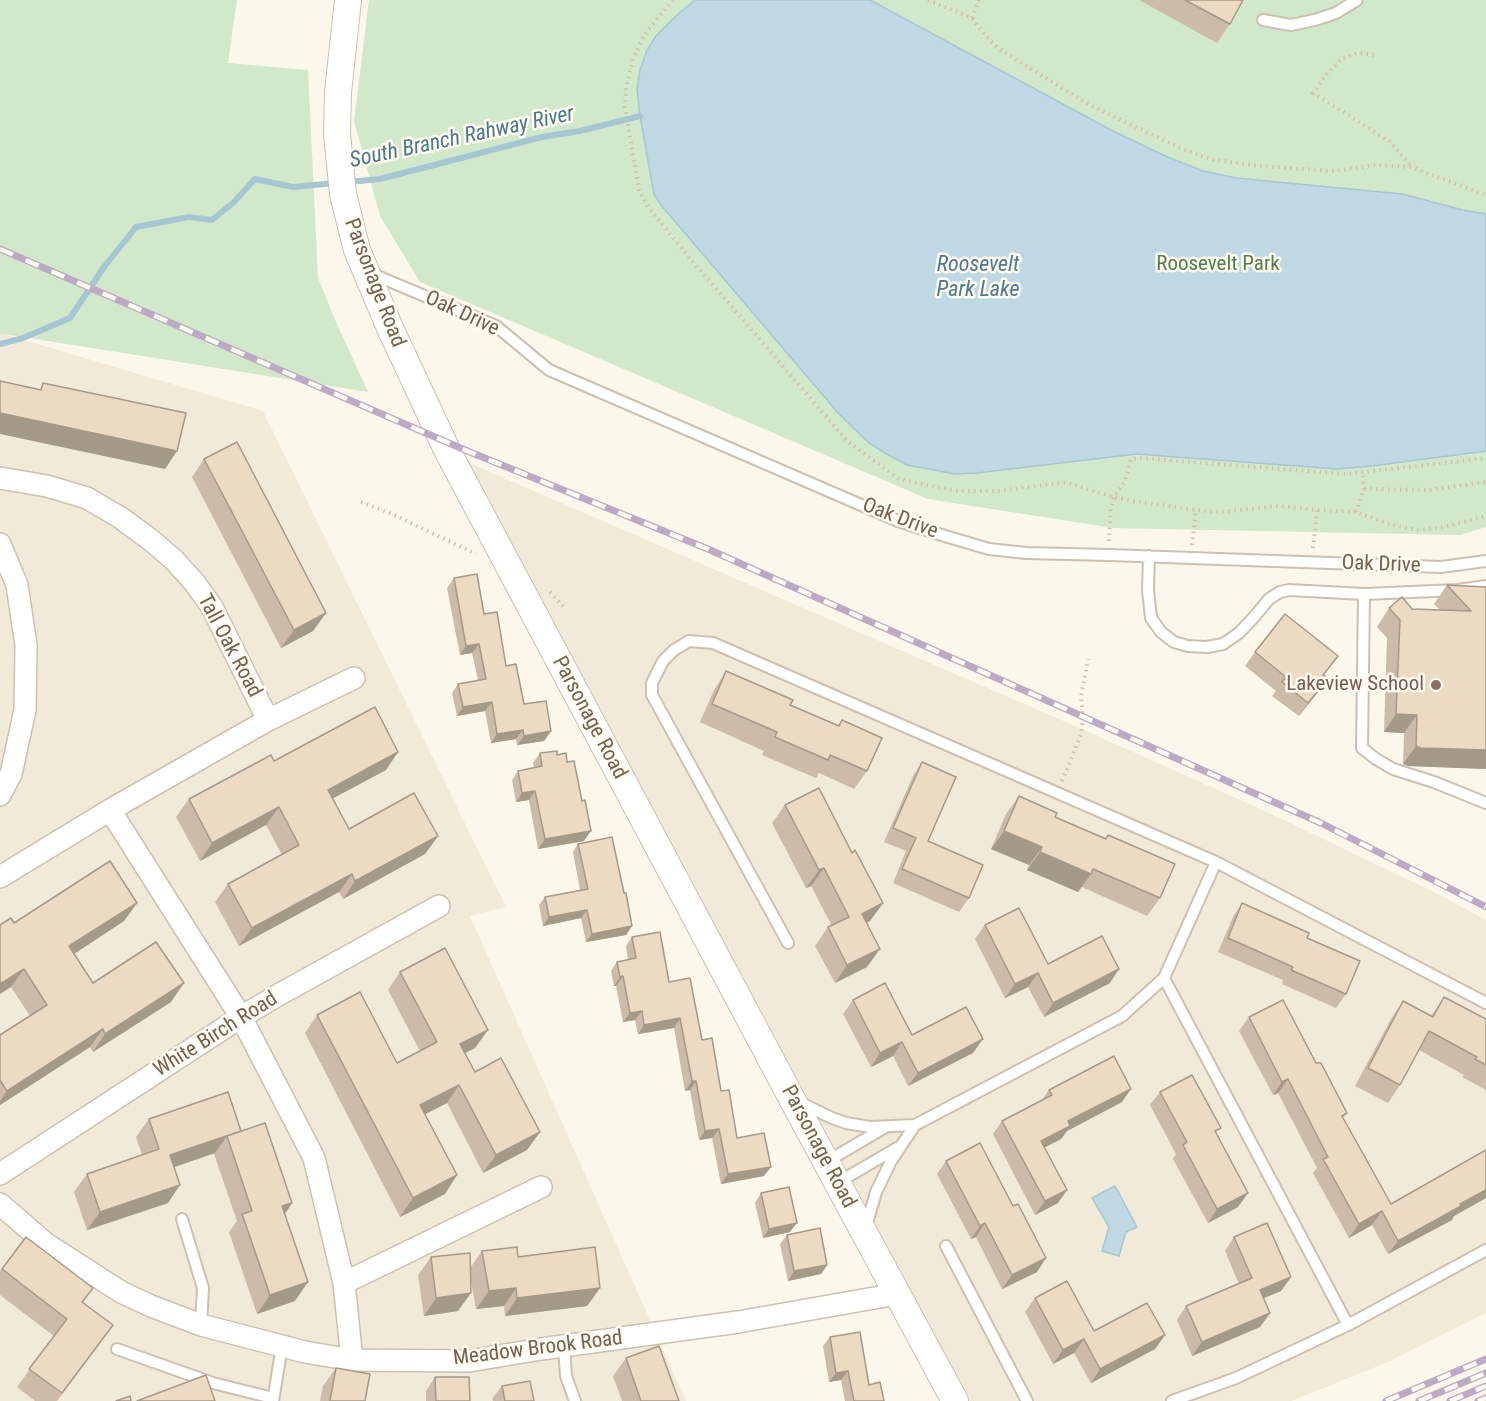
<!DOCTYPE html>
<html>
<head>
<meta charset="utf-8">
<style>
  body { margin:0 }
  canvas { display:block; background:#fbf7ea }
</style>
</head>
<body>
<canvas width="1486" height="1401"></canvas>
<script>
const ctx = document.querySelector('canvas').getContext('2d');
ctx.lineJoin = 'round';
function fillPath(path, color) { ctx.fillStyle = color; ctx.fill(path, 'evenodd'); }
const poly = rows => new Path2D(rows.map(r => 'M' + r).join(''));
function stroke(path, color, width, dash) { ctx.strokeStyle = color; ctx.lineWidth = width; ctx.lineCap = dash ? 'butt' : 'round'; ctx.setLineDash(dash || []); ctx.stroke(path); }
function drawText(font, color, halo, rows, align = 'center') {
  ctx.font = font + ' "Roboto Condensed",sans-serif'; ctx.lineWidth = 5; ctx.setLineDash([]); ctx.textBaseline = 'middle'; ctx.strokeStyle = halo; ctx.fillStyle = color; for (const [text, x, y, turn = 0] of rows) {
    ctx.save(); ctx.translate(x, y); ctx.rotate((+turn || 0) * Math.PI / 180); ctx.textAlign = isNaN(turn) ? turn : align; if (halo) ctx.strokeText(text, 0, 0); ctx.fillText(text, 0, 0); ctx.restore();
  }
}
fillPath(poly([
  [4,334,263,411,506,907,470,916,686,1401,0,1401,0,335],
  [460,459,1082,729,1267,812,1436,893,1486,920,1486,1313,1388,1362,1291,1401,955,1401]
]), '#f2ead9');
fillPath(poly([
  [0,0,237,0,228,63,308,70,318,278,336,322,368,392,4,334,0,335],
  [369,0,1486,0,1486,527,1460,535,1114,528,928,499,420,282,380,216,354,121]
]), '#d1e8ca');
const water = poly([
  [695,0,870,0,1111,130,1163,155,1203,171,1236,178,1402,194,1463,210,1486,214,1486,451,1372,466,1337,469,1136,454,977,473,955,474,907,465,885,453,869,443,839,414,661,205,654,194,640,116,637,89,640,70,647,50,656,36,676,16,695,0],
  [1115,1186,1137,1227,1126,1232,1119,1256,1102,1251,1109,1227,1092,1198,1115,1186]
]);
fillPath(water, '#c0d8e3');
stroke(water, '#a7c6d4', 1.5);
stroke(poly([
  [348,182,380,179,542,137,580,131,640,116],
  [0,344,23,338,70,318,104,267,136,227,189,217,212,220,234,202,255,179,293,187,335,183]
]), '#a7c6d4', 6);
const service = poly([
  [1263,20,1291,25,1315,20,1336,13,1357,0],
  [370,273,496,326,549,370,898,521,945,536,989,549,1026,553,1109,555,1441,567,1486,561],
  [1149,556,1148,590,1151,618,1161,632,1174,642,1188,646,1207,647,1223,644,1239,633,1255,616,1269,599,1280,592,1289,590,1364,594,1458,590,1486,586],
  [1364,594,1362,748,1376,759,1393,769,1434,782,1486,803],
  [788,943,652,695,652,683,663,661,674,650,689,641,713,643,1216,862,1486,1003],
  [1164,978,1348,1325],
  [801,1103,832,1118,846,1123,870,1127,915,1125,1122,1016,1164,978,1216,862],
  [826,1162,884,1128],
  [837,1183,897,1148],
  [182,1219,203,1288,201,1325],
  [866,1227,876,1192,891,1161,915,1125],
  [946,1246,1027,1401],
  [564,1346,566,1376,575,1401],
  [117,1349,213,1383,273,1398],
  [273,1401,282,1346],
  [1172,1401,1236,1378,1348,1325,1486,1250]
]);
const minor = poly([
  [0,478,47,486,87,498,121,518,152,541,174,560,194,582,212,607,268,720],
  [0,544,17,585,26,645,25,710,11,774,0,795],
  [110,810,241,1017,314,1158,344,1283,352,1360],
  [0,877,110,810,268,720,354,678],
  [0,1174,241,1017,280,994,439,906],
  [0,1204,45,1243,121,1292,151,1306,201,1325,305,1352,352,1360,469,1361,541,1349,738,1322,897,1294],
  [344,1283,541,1187]
]);
const tertiary = poly([
  [348,0,338,92,337,134,343,194,357,250,390,328,448,452,791,1097,955,1401]
]);
stroke(service, '#ccc1b1', 14);
stroke(minor, '#ccc1b1', 24);
stroke(tertiary, '#ccc1b1', 28);
stroke(poly([
  [673,0,646,32,633,59,626,89,625,107,639,190,648,207,688,256,848,442,899,479,958,491,999,491,1050,484,1067,483,1114,497,1133,501,1196,510,1219,512,1280,506,1317,510,1356,512,1392,525,1419,530,1445,527,1486,516],
  [928,0,972,18,986,36,999,49,1086,103,1180,148,1210,159,1259,166,1335,171,1376,165,1411,167,1486,195],
  [972,18,979,0],
  [1374,55,1358,53,1341,59,1325,76,1313,93,1389,141,1411,166],
  [1364,489,1429,490,1486,482],
  [361,502,390,513,476,554],
  [1356,512,1364,489,1363,473],
  [1109,541,1111,506,1114,497,1124,483,1131,459,1141,458,1347,474,1486,458],
  [1192,545,1196,511],
  [1313,548,1317,510],
  [550,592,566,609],
  [1062,781,1081,735,1083,717,1081,697,1088,659]
]), '#d3bfa7', 4, [1.5, 4.5]);
stroke(service, '#fff', 10);
stroke(minor, '#fff', 21);
stroke(tertiary, '#fff', 26);
const rail = poly([
  [0,249,465,450,708,549,1323,824,1486,907],
  [1386,1401,1486,1359],
  [1419,1401,1486,1373],
  [1450,1401,1486,1386],
  [1478,1401,1486,1398]
]);
stroke(rail, '#bca9c4', 7);
stroke(rail, '#fefbf1', 4.5, [14]);
fillPath(poly([
  [1139,0,1243,0,1230,24,1217,43],
  [204,459,326,613,313,631,281,648,192,477],
  [454,578,484,614,506,666,524,704,551,731,544,741,517,745,516,739,491,743,485,711,457,716,452,693,458,684,478,680,472,653,460,655,447,588],
  [1447,585,1486,587,1486,769,1408,766,1403,764,1404,733,1384,732,1387,638,1377,627,1389,608,1440,610,1434,604],
  [1255,652,1338,656,1324,675,1328,678,1299,716,1272,696,1276,691,1245,666],
  [726,671,790,705,838,726,842,720,867,771,854,789,819,773,816,778,762,755,764,751,700,722,714,690],
  [540,753,557,755,584,841,538,849,529,800,516,802,512,780,518,771,534,768,533,763],
  [274,761,386,770,333,798,349,829,438,836,425,854,343,899,339,892,239,946,215,902,228,884,282,855,266,825,200,861,176,817,189,799],
  [922,762,928,841,969,898,959,912,893,883,906,851,884,842,913,776],
  [1019,796,1055,817,1105,839,1108,835,1160,898,1147,916,1082,887,1078,892,1027,870,1029,865,991,849,1006,814],
  [785,805,852,853,883,903,870,921,866,923,867,967,835,983,815,946,828,927,832,926,811,886,806,888,772,823],
  [578,844,624,893,632,926,626,935,586,942,581,918,543,926,539,905,545,897,580,890,573,852],
  [137,903,124,921,74,954,93,983,171,1002,93,1052,90,1047,0,1105,0,1035,30,1016,11,987,14,923],
  [1242,903,1307,938,1346,994,1336,1008,1282,984,1283,980,1218,952,1233,917],
  [985,925,1048,964,1110,983,1044,1017,1028,987,1005,998,975,939],
  [632,937,669,982,702,1040,721,1091,737,1138,764,1176,721,1184,712,1138,699,1140,690,1090,685,1091,674,1028,638,1034,635,1020,623,1022,616,986,614,986,611,971,617,962,628,960,626,946],
  [400,972,475,1048,465,1053,475,1072,540,1132,527,1150,483,1173,447,1103,425,1114,445,1194,400,1217,305,1033,317,1015,397,1063,420,1051,388,990],
  [1444,997,1486,1019,1486,1090,1462,1077,1464,1075,1419,1050,1400,1085,1388,1103,1355,1086,1391,1019,1403,1001,1431,1016],
  [853,1000,912,1035,973,1053,908,1086,893,1056,871,1067,843,1014],
  [1249,1017,1316,1063,1347,1113,1343,1118,1391,1204,1486,1150,1486,1198,1454,1216,1452,1220,1388,1254,1372,1225,1349,1238,1313,1173,1317,1168,1278,1093,1273,1095,1239,1031],
  [1049,1090,1122,1102,1067,1131,1061,1139,1045,1147,1058,1203,1035,1215,993,1134,1002,1121,1042,1100],
  [1160,1092,1216,1134,1238,1207,1208,1223,1173,1159,1176,1154,1150,1105],
  [149,1119,241,1131,292,1203,285,1214,295,1301,257,1314,229,1232,237,1221,214,1154,215,1153,174,1167,168,1203,87,1230,74,1192,87,1174,142,1155,136,1137],
  [946,1161,1037,1272,1002,1289,976,1237,971,1239,937,1174],
  [761,1193,790,1232,763,1238,755,1203],
  [787,1235,827,1265,821,1274,788,1281,780,1244],
  [26,1237,83,1303,100,1343,57,1401,35,1401,17,1387,54,1336,0,1295,0,1271],
  [1234,1237,1291,1277,1281,1291,1263,1298,1270,1313,1260,1327,1192,1356,1177,1320,1186,1306,1239,1284,1225,1251],
  [482,1251,518,1257,600,1288,587,1306,505,1316,504,1306,476,1309,470,1276,458,1311,424,1316,418,1275,431,1257,470,1268],
  [1035,1298,1094,1331,1165,1335,1155,1349,1091,1383,1074,1353,1053,1364,1025,1312],
  [830,1337,869,1385,884,1401,845,1401,841,1380,829,1382,823,1346],
  [626,1358,679,1401,622,1401,613,1376],
  [336,1368,365,1401,320,1401,323,1386],
  [435,1377,470,1401,426,1401,426,1391],
  [502,1386,534,1401,493,1401,492,1399]
]), '#cbbba8');
fillPath(poly([
  [0,413,177,451,165,469,0,434],
  [326,613,313,631,281,648,294,630],
  [479,644,472,653,460,655,466,646],
  [1328,678,1318,692,1299,716,1308,703],
  [492,702,485,711,457,716,463,707],
  [1396,714,1417,715,1404,733,1384,732],
  [523,730,516,739,491,743,497,734],
  [551,731,544,741,517,745,524,736],
  [1416,746,1486,750,1486,769,1408,766,1403,764],
  [398,752,386,770,315,808,328,790],
  [535,791,529,800,516,802,522,793],
  [279,807,266,825,200,861,212,843],
  [591,831,584,841,538,849,545,839],
  [1004,831,1042,847,1029,865,991,849],
  [438,836,425,854,343,899,355,881],
  [1040,852,1091,874,1078,892,1027,870],
  [824,868,811,886,806,888,819,870],
  [352,874,339,892,239,946,252,928],
  [137,903,124,921,57,965,69,946],
  [883,903,870,921,849,932,862,914],
  [587,910,581,918,543,926,549,917],
  [632,926,626,935,586,942,592,934],
  [880,949,867,967,835,983,847,965],
  [24,969,11,987,0,994,0,984],
  [1119,969,1110,983,1044,1017,1053,1003],
  [1038,973,1028,987,1005,998,1015,984],
  [623,976,616,986,614,986,620,977],
  [184,983,171,1002,93,1052,105,1034],
  [642,1011,635,1020,623,1022,630,1013],
  [680,1018,674,1028,638,1034,644,1025],
  [103,1029,90,1047,0,1105,0,1101,7,1091],
  [488,1030,475,1048,448,1062,460,1044],
  [983,1039,973,1053,908,1086,918,1073],
  [902,1042,893,1056,871,1067,880,1053],
  [1288,1079,1278,1093,1273,1095,1282,1082],
  [692,1081,696,1081,690,1090,685,1091],
  [459,1085,447,1103,408,1123,420,1105],
  [1131,1089,1122,1102,1067,1131,1061,1139,1032,1154,1041,1141,1068,1121],
  [719,1129,712,1138,699,1140,705,1131],
  [241,1131,227,1136,215,1153,157,1173,170,1155],
  [540,1132,527,1150,483,1173,496,1155],
  [771,1167,764,1176,721,1184,728,1174],
  [457,1175,445,1194,400,1217,413,1198],
  [180,1185,168,1203,87,1230,100,1212],
  [1067,1190,1058,1203,1035,1215,1045,1201],
  [1486,1190,1486,1198,1454,1216,1452,1220,1388,1254,1398,1241],
  [1248,1193,1238,1207,1208,1223,1217,1209],
  [292,1203,280,1221,282,1206],
  [1382,1211,1372,1225,1349,1238,1359,1224],
  [797,1223,790,1232,763,1238,769,1229],
  [985,1223,976,1237,971,1239,980,1226],
  [1046,1258,1037,1272,1002,1289,1012,1275],
  [827,1265,821,1274,788,1281,794,1271],
  [1291,1277,1281,1291,1250,1304,1260,1290],
  [308,1282,295,1301,257,1314,270,1295],
  [516,1288,504,1306,476,1309,489,1291],
  [600,1288,587,1306,505,1316,517,1298],
  [471,1293,458,1311,424,1316,436,1298],
  [1270,1313,1260,1327,1192,1356,1202,1342],
  [1165,1335,1155,1349,1091,1383,1100,1369],
  [1084,1339,1074,1353,1053,1364,1063,1350],
  [848,1371,841,1380,829,1382,836,1373]
]), '#a59988');
const building = poly([
  [1185,0,1243,0,1230,24,1185,0],
  [0,381,41,390,43,383,186,413,177,451,0,413,0,381],
  [237,442,326,613,294,630,204,459,237,442],
  [477,574,484,614,497,612,506,666,516,664,524,704,546,701,551,731,524,736,523,730,497,734,492,702,463,707,458,684,486,679,479,644,466,646,454,578,477,574],
  [1447,585,1486,587,1486,750,1421,748,1416,746,1417,715,1396,714,1400,620,1389,608,1402,597,1412,609,1471,611,1447,585],
  [1285,614,1338,656,1323,675,1328,678,1308,703,1282,682,1286,677,1255,652,1285,614],
  [726,671,793,700,790,705,839,726,842,720,882,738,867,771,830,755,828,760,775,737,777,732,712,704,726,671],
  [375,707,398,752,328,790,349,829,414,793,438,836,355,881,352,874,252,928,228,884,299,845,279,807,212,843,189,799,271,755,274,761,375,707],
  [557,751,557,755,566,753,567,762,574,761,582,801,585,800,591,831,545,839,535,791,522,793,518,771,542,766,540,753,557,751],
  [922,762,956,777,928,841,983,865,969,898,902,869,916,838,893,828,922,762],
  [819,788,852,853,855,850,883,903,862,914,880,949,847,965,828,927,849,917,824,868,819,870,785,805,819,788],
  [1019,796,1057,813,1055,817,1106,839,1108,835,1175,864,1160,898,1093,869,1091,874,1040,852,1042,847,1004,831,1019,796],
  [612,837,624,893,626,893,632,926,592,934,587,910,549,917,545,897,588,889,578,844,612,837],
  [110,861,137,903,69,946,93,983,156,942,184,983,105,1034,103,1029,7,1091,0,1080,0,1035,47,1005,24,969,0,984,0,925,11,918,14,923,110,861],
  [1242,903,1309,933,1307,938,1360,961,1346,994,1291,970,1293,967,1228,938,1242,903],
  [1019,908,1048,964,1102,936,1119,969,1053,1003,1038,973,1015,984,985,925,1019,908],
  [660,932,669,982,690,978,702,1040,712,1038,721,1091,729,1090,737,1138,764,1133,771,1167,728,1174,719,1129,705,1131,696,1081,692,1081,680,1018,644,1025,642,1011,630,1013,623,976,620,977,617,962,636,958,632,937,660,932],
  [445,948,488,1030,460,1044,475,1072,501,1058,540,1132,496,1155,459,1085,420,1105,457,1175,413,1198,317,1015,360,992,397,1063,437,1042,400,972,445,948],
  [885,983,912,1035,966,1007,983,1039,918,1073,902,1042,880,1053,853,1000,885,983],
  [1444,997,1486,1019,1486,1065,1475,1059,1477,1057,1429,1031,1400,1085,1368,1068,1403,1001,1433,1017,1444,997],
  [1283,1000,1316,1063,1321,1063,1347,1113,1342,1116,1391,1204,1486,1150,1486,1190,1460,1204,1461,1206,1398,1241,1382,1211,1359,1224,1323,1159,1328,1157,1288,1079,1282,1082,1249,1017,1283,1000],
  [1114,1056,1131,1089,1068,1121,1070,1126,1041,1141,1067,1190,1045,1201,1002,1121,1052,1095,1049,1090,1114,1056],
  [1192,1075,1221,1128,1215,1131,1248,1193,1217,1209,1183,1145,1187,1142,1160,1092,1192,1075],
  [228,1092,241,1131,170,1155,180,1185,100,1212,87,1174,159,1149,149,1119,228,1092],
  [265,1123,292,1203,282,1206,308,1282,270,1295,242,1214,252,1211,227,1136,265,1123],
  [980,1143,1013,1206,1018,1204,1046,1258,1012,1275,985,1223,980,1226,946,1161,980,1143],
  [789,1187,797,1223,769,1229,761,1193,789,1187],
  [1267,1223,1291,1277,1260,1290,1270,1313,1202,1342,1186,1306,1252,1278,1234,1237,1267,1223],
  [820,1228,827,1265,794,1271,787,1235,820,1228],
  [26,1237,93,1288,82,1302,113,1325,62,1393,29,1369,67,1319,2,1269,26,1237],
  [517,1247,518,1257,595,1247,600,1288,517,1298,516,1288,489,1291,482,1251,517,1247],
  [470,1253,471,1293,436,1298,431,1257,470,1253],
  [1067,1281,1094,1331,1147,1303,1165,1335,1100,1369,1084,1339,1063,1350,1035,1298,1067,1281],
  [860,1332,869,1385,880,1382,884,1401,854,1401,848,1371,836,1373,830,1337,860,1332],
  [659,1346,679,1401,641,1401,626,1358,659,1346],
  [336,1368,370,1374,365,1401,330,1401,336,1368],
  [206,1375,215,1401,137,1401,206,1375],
  [435,1377,469,1377,470,1401,436,1401,435,1377],
  [530,1381,534,1401,505,1401,502,1386,530,1381],
  [130,1396,131,1401,116,1401,130,1396]
]);
fillPath(building, '#ecdac3');
stroke(building, '#a59988', 1.5);
for (const [x, y, r, color] of [
  [1436,685,6,"#8d6e63"]
]) { const dot = new Path2D(); dot.arc(x, y, r, 0, 2 * Math.PI); ctx.fillStyle = color; ctx.fill(dot); stroke(dot, '#fefbf1', 2); }
drawText('21px', '#537d4c', '#fefbf1', [
  ["Roosevelt Park",1218,265]
]);
drawText('21px', '#746250', '#fefbf1', [
  ["Parsonage Road",374,283,69],
  ["Oak Drive",462,314,25],
  ["Oak Drive",900,519,21],
  ["Oak Drive",1381,565,2],
  ["Tall Oak Road",229,646,62],
  ["Parsonage Road",589,718,62],
  ["White Birch Road",216,1035,-32],
  ["Parsonage Road",818,1147,62],
  ["Meadow Brook Road",538,1349,-7]
]);
drawText('21px', '#785e54', '#fefbf1', [
  ["Lakeview School",1424,685]
], 'right');
drawText('italic 22px', '#4e788b', '#fefbf1', [
  ["South Branch Rahway River",462,138,-12],
  ["Roosevelt",978,265],
  ["Park Lake",978,290]
]);
</script>
</body>
</html>
